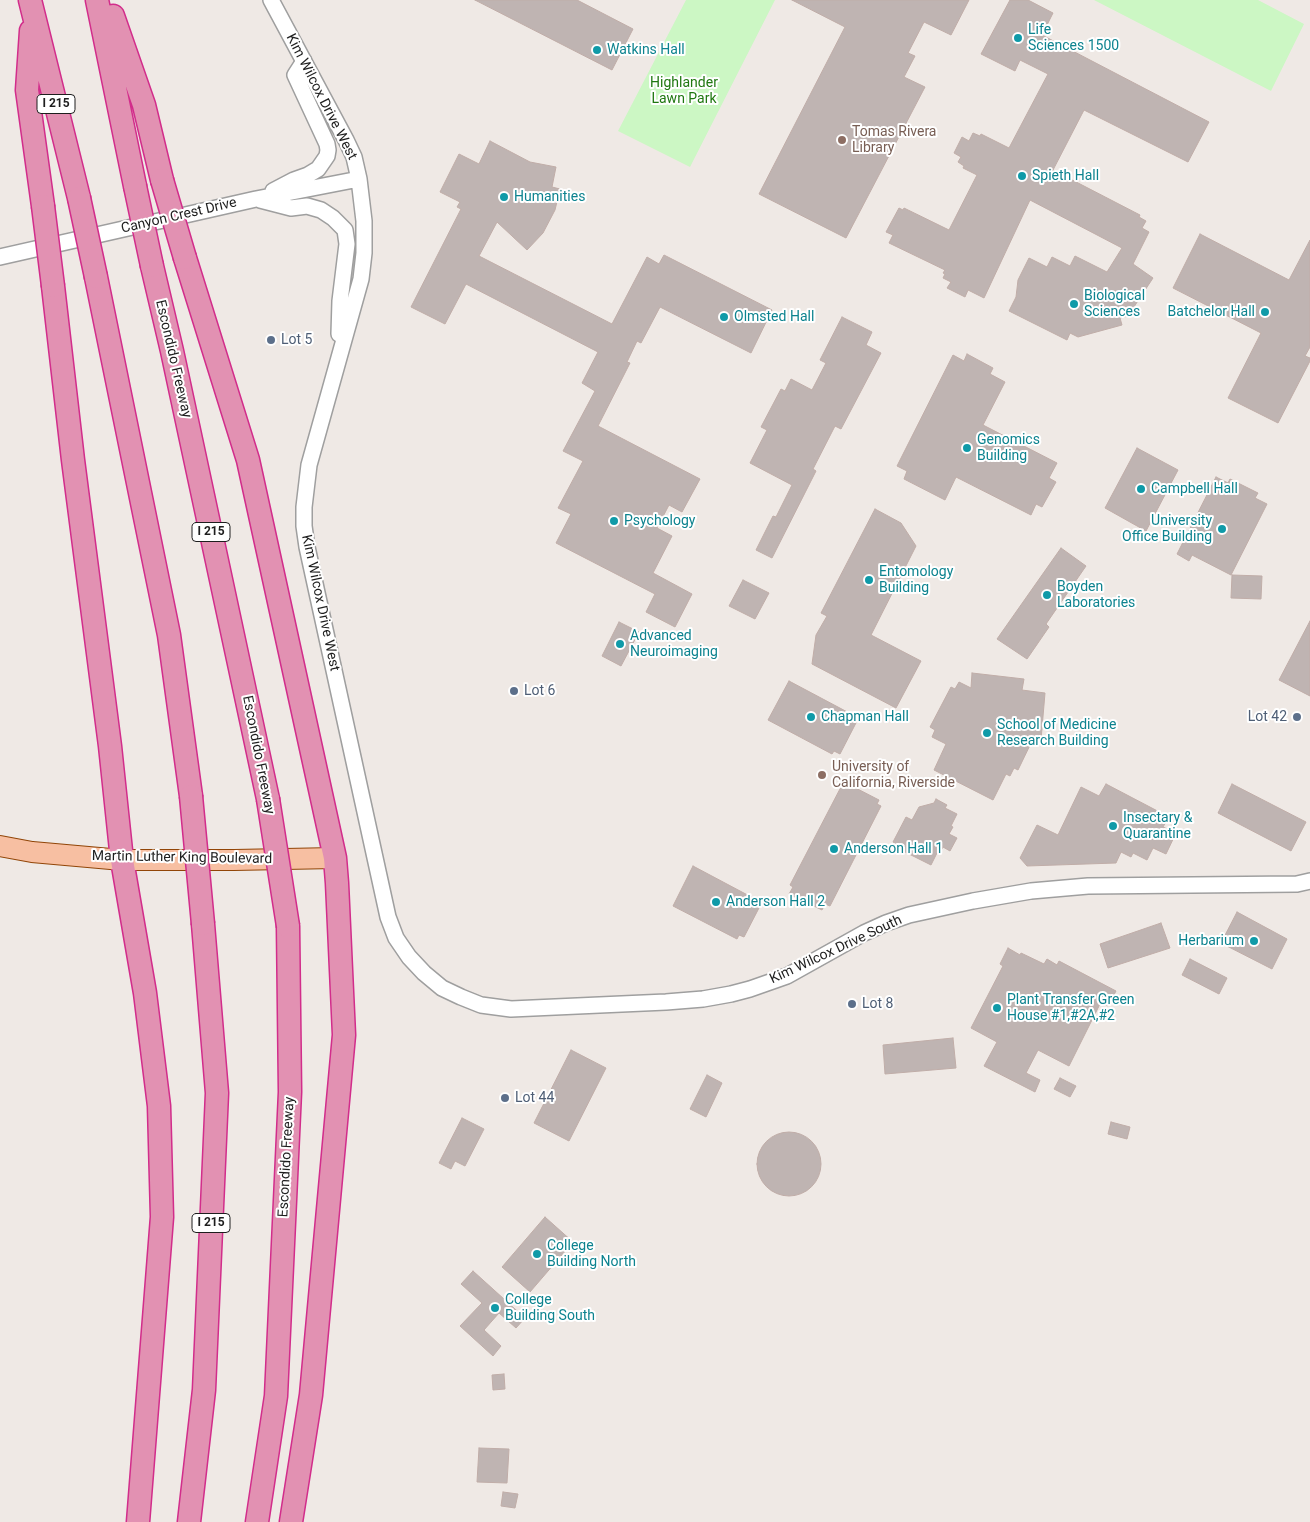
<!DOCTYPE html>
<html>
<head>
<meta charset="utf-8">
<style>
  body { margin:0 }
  canvas { display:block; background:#efe9e5 }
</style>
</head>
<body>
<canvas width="1310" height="1522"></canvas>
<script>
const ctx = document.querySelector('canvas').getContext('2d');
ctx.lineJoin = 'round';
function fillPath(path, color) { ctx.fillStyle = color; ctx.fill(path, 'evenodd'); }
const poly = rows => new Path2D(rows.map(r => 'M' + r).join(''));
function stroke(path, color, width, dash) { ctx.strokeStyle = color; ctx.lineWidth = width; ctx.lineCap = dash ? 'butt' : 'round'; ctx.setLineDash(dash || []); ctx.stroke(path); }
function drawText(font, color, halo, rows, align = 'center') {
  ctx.font = font + ' Roboto,sans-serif'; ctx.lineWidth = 4; ctx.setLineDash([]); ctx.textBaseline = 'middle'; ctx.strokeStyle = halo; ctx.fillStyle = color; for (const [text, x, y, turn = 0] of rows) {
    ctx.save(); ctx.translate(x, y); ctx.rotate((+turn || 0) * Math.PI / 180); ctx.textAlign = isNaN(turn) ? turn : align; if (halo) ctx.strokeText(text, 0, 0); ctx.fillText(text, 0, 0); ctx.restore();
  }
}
fillPath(poly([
  [686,0,775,0,690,167,618,131],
  [1094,0,1258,0,1304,24,1271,91]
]), '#ccf7c4');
const building = poly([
  [475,0,577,0,633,29,612,70,475,0],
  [792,0,969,0,951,35,924,22,908,53,915,56,904,77,925,87,846,238,759,194,845,27,792,0],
  [1010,0,1028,0,1053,13,1042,35,1209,122,1188,162,1084,110,1053,170,1140,215,1139,217,1146,221,1142,228,1149,232,1133,264,1153,278,1128,316,1120,318,1122,325,1078,337,1070,333,1067,340,1009,311,1016,297,1018,280,1029,258,1047,267,1052,257,1070,266,1075,256,1107,272,1122,248,1030,200,984,298,968,290,965,297,947,288,951,282,943,278,945,274,943,273,945,270,889,243,893,235,886,232,899,208,903,210,904,208,949,230,977,175,963,168,964,166,958,162,961,157,954,153,962,137,969,141,973,133,980,136,981,134,1009,148,1048,74,1020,60,1015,71,981,54,1010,0],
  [490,141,530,162,556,167,552,187,560,189,555,210,543,233,527,250,497,222,479,256,612,324,647,257,659,264,664,255,772,310,751,353,660,307,641,343,637,341,627,362,630,363,598,426,700,479,682,512,669,505,657,528,672,536,653,573,692,594,675,627,646,612,655,594,556,543,571,514,558,508,583,461,563,451,595,391,582,383,598,352,466,284,445,324,411,307,461,209,457,207,460,202,440,192,459,154,479,164,490,141],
  [1200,234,1289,280,1310,240,1310,347,1305,356,1310,358,1310,361,1278,423,1228,398,1261,333,1173,288,1200,234],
  [842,317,872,332,866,345,881,353,841,429,835,426,813,469,816,471,772,558,756,550,773,516,776,517,792,485,750,463,767,430,761,427,781,389,785,391,791,379,812,390,826,363,820,360,842,317],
  [967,354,993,368,990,374,1005,382,983,425,1057,463,1049,478,1056,482,1042,507,1036,504,1031,515,956,477,945,500,904,479,907,471,897,466,953,355,964,361,967,354],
  [1137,448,1178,470,1146,531,1105,508,1137,448],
  [1216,477,1228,483,1230,479,1258,493,1255,498,1267,504,1231,575,1192,555,1189,561,1177,554,1216,477],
  [875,509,901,523,916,546,871,635,921,661,896,708,812,664,816,635,827,616,821,613,875,509],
  [1061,548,1086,566,1046,624,1049,627,1027,659,997,639,1061,548],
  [1232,575,1262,576,1261,599,1231,598,1232,575],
  [743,580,769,593,755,619,729,606,743,580],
  [1310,621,1310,696,1279,680,1310,621],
  [619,622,639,632,621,666,602,656,619,622],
  [972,673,1024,679,1022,690,1045,693,1041,740,1033,739,1018,770,1014,768,1010,776,1006,774,993,800,934,770,946,744,932,737,935,730,930,727,951,687,955,689,959,682,971,688,972,673],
  [789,681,853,715,851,719,857,721,840,754,834,751,832,754,768,720,789,681],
  [846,783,879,800,877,804,881,806,830,906,825,904,822,910,789,894,793,887,790,885,842,785,845,787,846,783],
  [1106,784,1169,817,1163,827,1176,833,1166,854,1153,848,1147,860,1133,853,1131,857,1121,852,1116,863,1027,866,1020,858,1037,825,1058,835,1081,787,1099,796,1106,784],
  [1232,784,1306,822,1291,851,1218,813,1232,784],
  [936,799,947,805,945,808,957,814,951,826,953,827,949,834,957,838,950,851,943,847,939,854,937,853,931,865,899,849,901,846,893,842,906,817,912,820,919,807,934,803,936,799],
  [693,866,757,900,756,903,760,906,744,937,739,935,737,939,673,906,693,866],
  [1237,912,1287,939,1272,969,1221,943,1237,912],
  [1161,923,1170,948,1108,968,1100,944,1161,923],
  [1008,948,1020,955,1021,953,1044,964,1047,959,1057,965,1059,961,1116,991,1108,1006,1101,1002,1069,1066,1038,1050,1026,1073,1040,1080,1035,1092,984,1066,997,1042,971,1028,1003,966,1000,964,1008,948],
  [1190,959,1227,978,1219,994,1182,975,1190,959],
  [953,1038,956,1068,885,1074,883,1045,953,1038],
  [571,1050,606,1068,569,1141,534,1123,571,1050],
  [707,1075,722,1083,706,1117,690,1109,707,1075],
  [1060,1078,1076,1086,1070,1097,1054,1089,1060,1078],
  [462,1118,484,1129,465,1166,455,1161,451,1169,439,1163,462,1118],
  [1111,1122,1130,1127,1127,1139,1108,1134,1111,1122],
  '757 1164a32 32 0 1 1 64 0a32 32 0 1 1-64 0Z',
  [545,1217,573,1242,530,1292,502,1267,545,1217],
  [473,1271,525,1318,516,1328,499,1313,484,1330,501,1346,493,1356,460,1326,482,1303,461,1284,473,1271],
  [504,1374,505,1389,493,1390,492,1375,504,1374],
  [479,1448,509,1449,507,1483,477,1482,479,1448],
  [503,1492,518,1494,515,1508,501,1506,503,1492]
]);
fillPath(building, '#bfb4b2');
stroke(building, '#c0ada8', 1);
const minor = poly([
  [271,0,346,140,354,157,359,179,364,221,364,253,361,279,309,465,304,507,304,526,307,547,388,917,396,938,409,957,424,973,442,988,461,997,481,1005,511,1009,666,1002,703,999,731,994,750,989,787,976,864,933,886,923,909,915,973,901,1031,891,1088,886,1297,884,1310,881],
  [273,191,294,180,308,175,318,169,327,156,328,150,327,144,295,75,304,61],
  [260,200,291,208,307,206,321,210,333,218,345,230,347,244,340,301,339,334],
  [0,257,256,199,359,179]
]);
const major = poly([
  [0,846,32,852,122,860,234,860,335,858]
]);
const highway = poly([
  [30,0,79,198],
  [97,0,135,186],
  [113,16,144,105,162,180],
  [31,31,27,90,43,206],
  [185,258,248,460,335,858,337,883,344,1035,311,1395,291,1522],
  [152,266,172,351,268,799],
  [96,277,169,635,191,796],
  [53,286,73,460,110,746,122,860,145,993,159,1106,162,1217,138,1522],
  [189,1522,204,1390,217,1093,203,924],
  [257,1522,276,1396,290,1092,288,926]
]);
stroke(minor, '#9f9f9f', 18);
stroke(major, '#914507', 22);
stroke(highway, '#d22d8b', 25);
stroke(minor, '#fff', 15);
stroke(major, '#f7bfa2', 20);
stroke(highway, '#e291b2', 22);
const highwayBridge = poly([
  [162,180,185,258],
  [135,186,152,266],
  [79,198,96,277],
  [43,206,53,286],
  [191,796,203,924],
  [268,799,288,926]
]);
stroke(highwayBridge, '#d22d8b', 25, []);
stroke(highwayBridge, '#e291b2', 22);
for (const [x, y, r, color] of [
  [1018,38,5,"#0f9aa8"],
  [597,50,5,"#0f9aa8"],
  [842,140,5,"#8d6e63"],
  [1022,176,5,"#0f9aa8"],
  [504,197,5,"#0f9aa8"],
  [1074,304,5,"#0f9aa8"],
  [1265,312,5,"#0f9aa8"],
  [724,317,5,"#0f9aa8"],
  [271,340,5,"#5c6f8a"],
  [967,448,5,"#0f9aa8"],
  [1141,489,5,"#0f9aa8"],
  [614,521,5,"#0f9aa8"],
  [1222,529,5,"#0f9aa8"],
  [869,580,5,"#0f9aa8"],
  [1047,595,5,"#0f9aa8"],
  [620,644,5,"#0f9aa8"],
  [514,691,5,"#5c6f8a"],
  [811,717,5,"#0f9aa8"],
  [1297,717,5,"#5c6f8a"],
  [987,733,5,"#0f9aa8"],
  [822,775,5,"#8d6e63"],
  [1113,826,5,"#0f9aa8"],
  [834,849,5,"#0f9aa8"],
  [716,902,5,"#0f9aa8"],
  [1254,941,5,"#0f9aa8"],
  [852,1004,5,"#5c6f8a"],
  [997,1008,5,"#0f9aa8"],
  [505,1098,5,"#5c6f8a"],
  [537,1254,5,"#0f9aa8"],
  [495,1308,5,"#0f9aa8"]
]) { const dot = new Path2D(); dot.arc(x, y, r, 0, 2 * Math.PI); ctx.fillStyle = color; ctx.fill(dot); stroke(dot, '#fff', 2); }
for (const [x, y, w] of [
  [56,104,38],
  [211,532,38],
  [211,1223,38]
]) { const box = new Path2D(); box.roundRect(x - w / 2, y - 9.5, w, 19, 4); ctx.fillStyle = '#fff'; ctx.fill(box); stroke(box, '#1e1e1e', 1); }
drawText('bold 12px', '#1e1e1e', null, [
  ["I 215",56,104],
  ["I 215",211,532],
  ["I 215",211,1223]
]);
drawText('14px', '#0d838f', '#fff', [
  ["Life",1028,30],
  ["Sciences 1500",1028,46],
  ["Watkins Hall",607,50],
  ["Spieth Hall",1032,176],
  ["Humanities",514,197],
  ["Biological",1084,296],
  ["Sciences",1084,312],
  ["Batchelor Hall",1255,312,"right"],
  ["Olmsted Hall",734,317],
  ["Genomics",977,440],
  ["Building",977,456],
  ["Campbell Hall",1151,489],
  ["Psychology",624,521],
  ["University",1212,521,"right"],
  ["Office Building",1212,537,"right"],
  ["Entomology",879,572],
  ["Building",879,588],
  ["Boyden",1057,587],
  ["Laboratories",1057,603],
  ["Advanced",630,636],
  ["Neuroimaging",630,652],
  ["Chapman Hall",821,717],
  ["School of Medicine",997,725],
  ["Research Building",997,741],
  ["Insectary &",1123,818],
  ["Quarantine",1123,834],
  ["Anderson Hall 1",844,849],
  ["Anderson Hall 2",726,902],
  ["Herbarium",1244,941,"right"],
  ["Plant Transfer Green",1007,1000],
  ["House #1,#2A,#2",1007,1016],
  ["College",547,1246],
  ["Building North",547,1262],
  ["College",505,1300],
  ["Building South",505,1316]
], 'left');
drawText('14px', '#207811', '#fff', [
  ["Highlander",684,83],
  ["Lawn Park",684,99]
]);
drawText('14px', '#1e1e1e', '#fff', [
  ["Kim Wilcox Drive West",321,97,63],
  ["Canyon Crest Drive",179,216,-13],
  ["Escondido Freeway",173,359,77],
  ["Kim Wilcox Drive West",320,603,78],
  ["Escondido Freeway",258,755,79],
  ["Martin Luther King Boulevard",182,858,1],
  ["Kim Wilcox Drive South",836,950,-25],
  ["Escondido Freeway",287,1157,-87]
]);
drawText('14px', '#785e54', '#fff', [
  ["Tomas Rivera",852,132],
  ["Library",852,148],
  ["University of",832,767],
  ["California, Riverside",832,783]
], 'left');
drawText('14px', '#4e5e75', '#fff', [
  ["Lot 5",281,340],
  ["Lot 6",524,691],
  ["Lot 42",1287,717,"right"],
  ["Lot 8",862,1004],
  ["Lot 44",515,1098]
], 'left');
</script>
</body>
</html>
